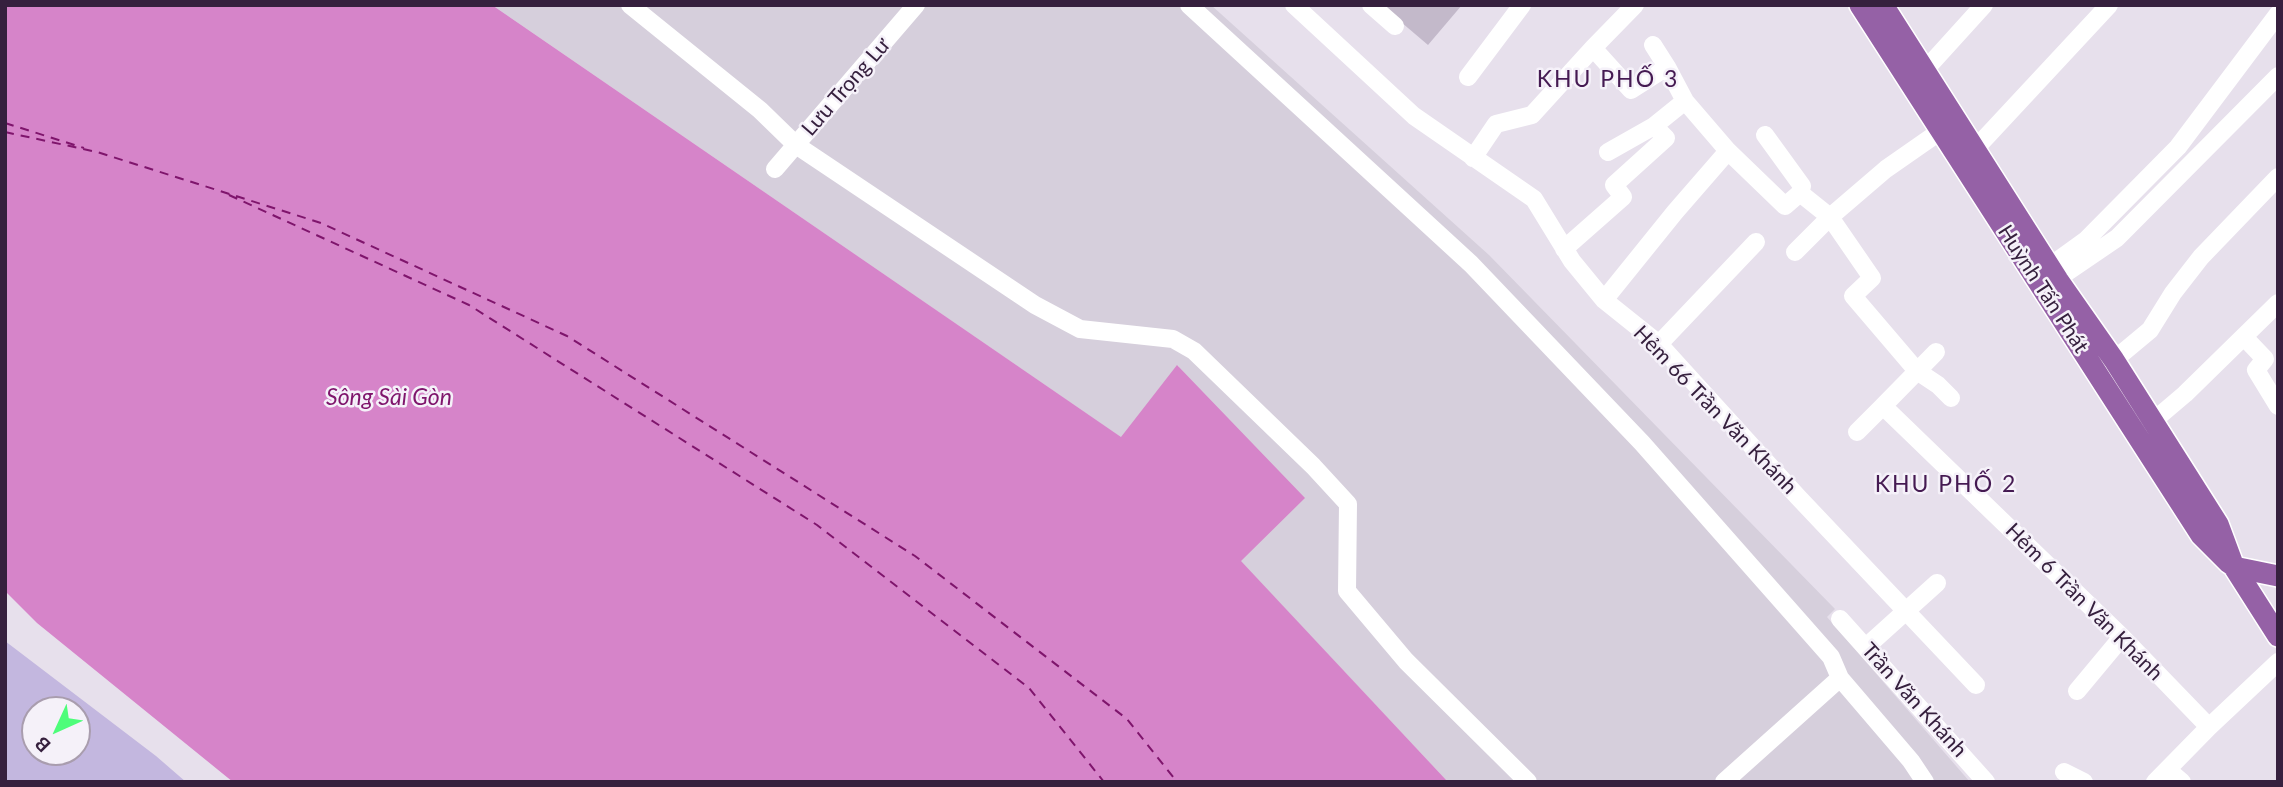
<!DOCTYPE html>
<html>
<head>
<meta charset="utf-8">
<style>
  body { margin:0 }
  #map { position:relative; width:2283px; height:787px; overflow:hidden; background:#e7e0ec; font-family:Lato,sans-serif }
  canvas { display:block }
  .frame { position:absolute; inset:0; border:7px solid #36203e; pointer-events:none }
  .north { position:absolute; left:21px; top:696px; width:70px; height:70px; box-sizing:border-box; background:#f5f1f9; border:2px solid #a99dae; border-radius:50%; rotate:225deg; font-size:19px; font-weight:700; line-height:28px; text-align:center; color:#36203e }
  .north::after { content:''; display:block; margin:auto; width:24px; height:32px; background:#4efd7a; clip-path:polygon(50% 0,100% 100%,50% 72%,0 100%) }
</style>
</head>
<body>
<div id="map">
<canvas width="2283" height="787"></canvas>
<div class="frame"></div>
<div class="north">B</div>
</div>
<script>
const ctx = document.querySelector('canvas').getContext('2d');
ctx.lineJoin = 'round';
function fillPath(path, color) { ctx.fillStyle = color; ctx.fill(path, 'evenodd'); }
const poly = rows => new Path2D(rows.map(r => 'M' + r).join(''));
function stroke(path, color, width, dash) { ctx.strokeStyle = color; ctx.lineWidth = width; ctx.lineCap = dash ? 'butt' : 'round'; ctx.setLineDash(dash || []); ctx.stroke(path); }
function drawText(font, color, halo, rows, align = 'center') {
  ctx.font = font + ' Lato,sans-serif'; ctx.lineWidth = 5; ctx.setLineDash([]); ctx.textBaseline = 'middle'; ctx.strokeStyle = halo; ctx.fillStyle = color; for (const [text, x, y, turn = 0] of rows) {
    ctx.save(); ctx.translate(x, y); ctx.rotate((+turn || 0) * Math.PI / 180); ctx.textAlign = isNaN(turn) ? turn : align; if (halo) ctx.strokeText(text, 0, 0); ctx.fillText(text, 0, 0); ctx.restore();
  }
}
fillPath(poly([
  [492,5,1211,5,1489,255,1835,609,1827,617,1970,782,1448,782,1240,561,1178,365,1122,438]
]), '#d6cfdc');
fillPath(poly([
  [5,641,156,756,186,782,5,782],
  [35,710,77,710,77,752,35,752]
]), '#c3b7df');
fillPath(poly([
  [5,5,492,5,1121,437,1177,365,1305,498,1241,561,1448,782,233,782,37,623,5,591]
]), '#d684c9');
stroke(poly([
  [5,123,84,148],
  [5,132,97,152,321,223,567,336,915,556,1127,719,1177,782],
  [229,195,469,305,817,525,1029,688,1104,782]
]), '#7f156c', 2, [9, 7]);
fillPath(poly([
  [1381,5,1462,5,1428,45]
]), '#c3b9ca');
const major = poly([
  [1860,5,2201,535,2229,563],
  [1883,5,2058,280,2114,360,2218,524,2234,567,2278,636],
  [2234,567,2278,576]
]);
stroke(major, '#fff', 24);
stroke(poly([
  [630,5,760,110,796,145,1035,305,1080,329,1173,339,1194,351,1313,466,1348,504,1347,591,1406,661,1528,782],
  [1189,5,1471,264,1642,443,1831,657,1840,678,1911,761,1925,782],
  [1294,5,1414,116,1534,199,1572,261,1604,300,1659,344,1798,497,1976,685],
  [1371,5,1395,26],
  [1653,45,1667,67,1685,101,1728,151,1785,206,1800,193],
  [1593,48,1631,90,1667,67],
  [1925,70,1984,5],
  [1468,77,1522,5],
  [1765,135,1802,186,1800,193],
  [1975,149,2109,5],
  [1608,152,1654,126],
  [1473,158,1496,124,1532,115,1593,48,1635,5],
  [775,169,916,5],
  [1800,193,1830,217,1872,278,1853,296,1917,371,1938,385,1951,398],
  [1564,249,1623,197,1614,185,1666,138,1654,126,1685,101],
  [1795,252,1830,217,1886,169,1952,123],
  [2039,271,2050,266,2086,240,2178,147,2278,14],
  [2048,285,2117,238,2278,76],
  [1604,300,1675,212,1728,151],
  [2244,337,2265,359,2256,370,2278,406],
  [1659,344,1756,242],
  [1936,352,1883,406,2122,637,2209,727],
  [2114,360,2150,330,2173,293,2201,257,2278,177],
  [2152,422,2185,394,2278,303],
  [1857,432,1883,406],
  [1840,619,1986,782],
  [1866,647,1937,583],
  [2077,691,2122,637],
  [2168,770,2182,782],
  [2064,772,2084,782],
  [1724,782,1840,678],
  [2155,782,2209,727,2278,662]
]), '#fff', 18);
stroke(major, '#9561a6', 21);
drawText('21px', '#36203e', '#f5f1f9', [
  ["Lưu Trọng Lư",846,87,-49],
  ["Huỳnh Tấn Phát",2043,289,57],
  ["Hẻm 66 Trần Văn Khánh",1715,410,46],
  ["Hẻm 6 Trần Văn Khánh",2084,602,45],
  ["Trần Văn Khánh",1914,700,48]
]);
ctx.letterSpacing = '2px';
drawText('23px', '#451a52', '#f5f1f9', [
  ["KHU PHỐ 3",1608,80],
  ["KHU PHỐ 2",1946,485]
]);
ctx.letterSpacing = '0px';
drawText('italic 23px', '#7f156c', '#f5f1f9', [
  ["Sông Sài Gòn",389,398]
]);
</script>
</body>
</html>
